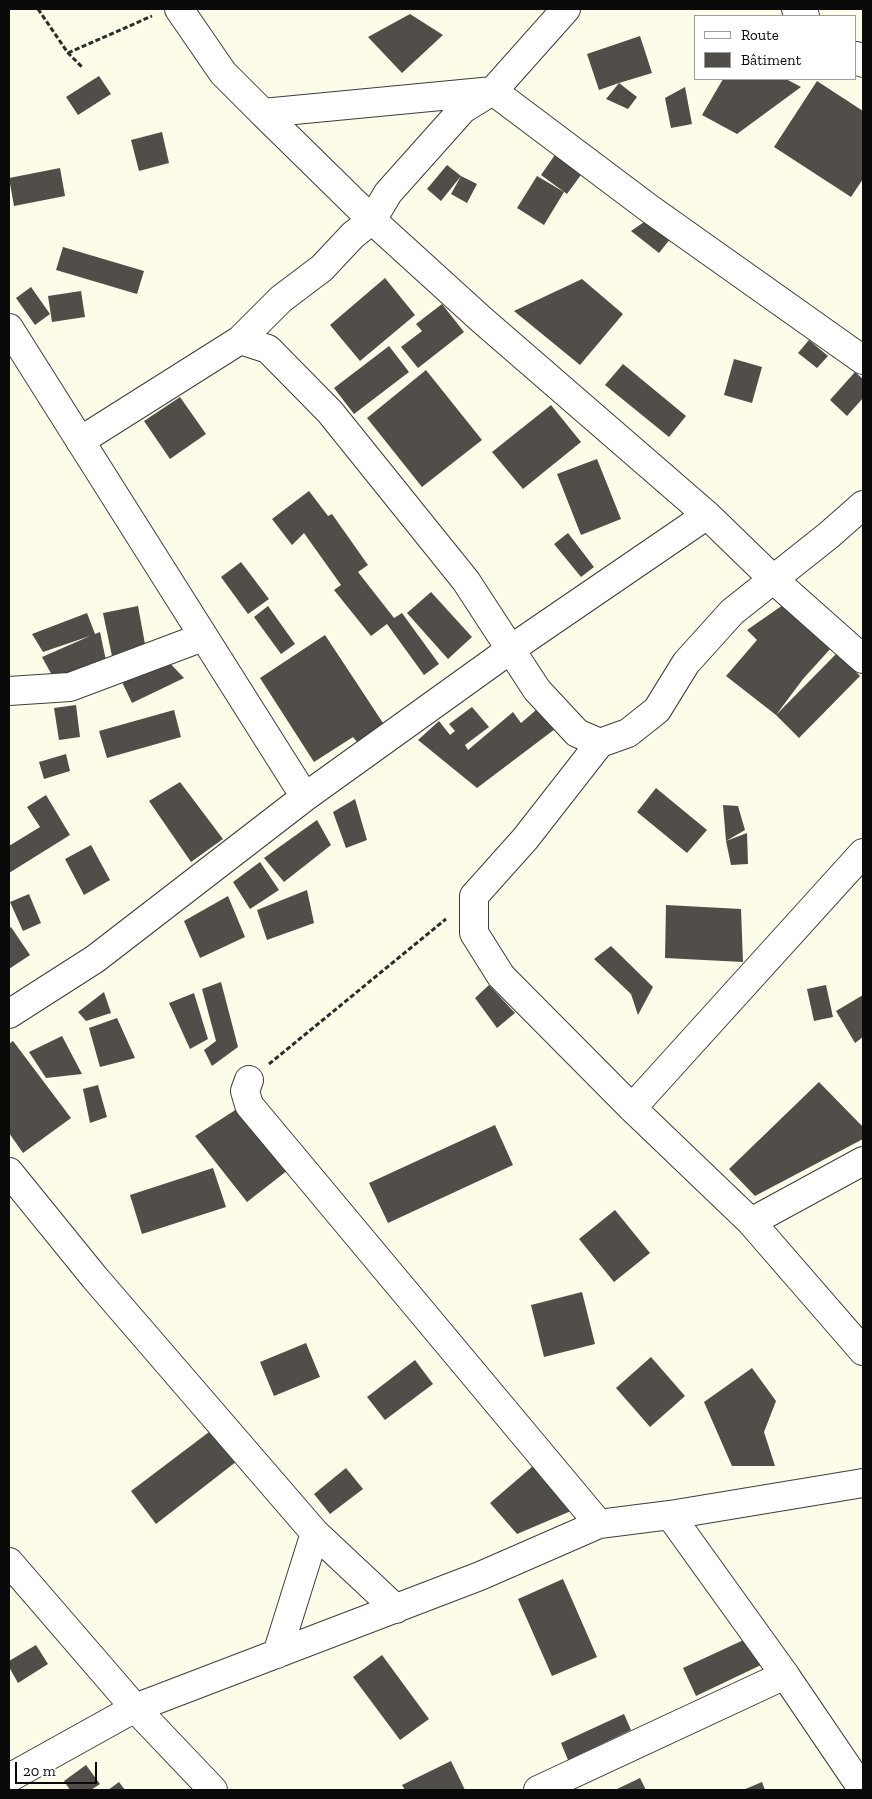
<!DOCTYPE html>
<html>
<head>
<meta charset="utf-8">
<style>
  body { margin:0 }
  #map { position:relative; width:872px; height:1799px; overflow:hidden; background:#fcfce9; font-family:"Zilla Slab",serif }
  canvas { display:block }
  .frame { position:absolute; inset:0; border:10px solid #0a0a0a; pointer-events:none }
  .legend { position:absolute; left:694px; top:15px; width:162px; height:65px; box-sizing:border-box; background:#fff; border:1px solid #9d9d9d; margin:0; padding:6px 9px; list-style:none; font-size:15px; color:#0a0a0a }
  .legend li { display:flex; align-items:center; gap:10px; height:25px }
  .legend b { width:25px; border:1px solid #9d9d9d }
  .scale { position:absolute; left:15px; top:1762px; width:82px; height:22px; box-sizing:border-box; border:2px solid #0a0a0a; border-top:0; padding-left:6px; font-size:15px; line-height:18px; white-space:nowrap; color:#0a0a0a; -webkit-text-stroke:4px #fff; paint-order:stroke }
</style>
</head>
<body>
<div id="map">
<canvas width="872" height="1799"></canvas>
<div class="frame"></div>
<ul class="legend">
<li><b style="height:6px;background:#fff"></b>Route</li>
<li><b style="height:14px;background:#514d48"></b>Bâtiment</li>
</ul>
<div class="scale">20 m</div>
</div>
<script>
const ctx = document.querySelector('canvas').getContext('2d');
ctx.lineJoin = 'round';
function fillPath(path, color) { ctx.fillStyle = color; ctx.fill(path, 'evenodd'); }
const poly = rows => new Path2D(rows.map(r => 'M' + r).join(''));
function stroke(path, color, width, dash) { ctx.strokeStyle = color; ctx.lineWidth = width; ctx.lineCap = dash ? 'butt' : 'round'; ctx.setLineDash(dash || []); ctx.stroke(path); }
fillPath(poly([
  [410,14,443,35,402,73,368,37],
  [640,36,652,73,619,83,637,97,628,109,606,99,619,83,599,90,587,54],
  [99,76,111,94,78,115,66,97],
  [723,79,786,79,801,87,737,134,702,115],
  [817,81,863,111,863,179,851,197,774,147],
  [685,87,692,124,671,128,665,98],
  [162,132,169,163,139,171,131,140],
  [559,149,586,168,567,194,541,175],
  [447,165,461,176,441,201,427,189],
  [60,168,65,196,14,206,9,178],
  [461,176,477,184,467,203,451,194],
  [537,176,564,192,544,225,517,208],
  [647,220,671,238,659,253,631,231],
  [63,247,144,271,137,294,56,270],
  [385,278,415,315,360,361,330,325],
  [582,279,623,314,580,365,514,311],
  [31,287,50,314,35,325,16,298],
  [81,291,85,317,52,322,48,296],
  [442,304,464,332,418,368,401,347,422,331,416,324],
  [809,340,828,356,817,368,798,353],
  [389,346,409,372,354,414,334,388],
  [734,359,762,367,752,403,724,395],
  [623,364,686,416,669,437,605,385],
  [426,370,482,440,422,487,367,418],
  [855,372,863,379,863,398,847,416,830,400],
  [180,397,206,434,170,459,144,421],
  [551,405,581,442,523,489,492,452],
  [597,459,621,519,581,535,557,474],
  [309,491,328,516,332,514,368,565,358,572,394,618,402,613,439,664,424,675,387,624,371,636,334,590,341,585,304,533,292,545,272,519],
  [568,533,594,567,581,577,554,544],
  [241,562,269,599,248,614,221,577],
  [431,592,472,637,448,659,407,613],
  [783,605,832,647,803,679,776,715,726,676,757,640,747,630],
  [138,606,147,655,113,661,103,613],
  [268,606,295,644,281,654,254,617],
  [87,613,95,634,100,632,108,670,53,677,42,657,90,636,43,652,32,634],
  [325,635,385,726,358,743,353,737,314,762,260,678],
  [837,653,860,676,799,738,776,715],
  [164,657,184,678,132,703,120,678],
  [76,705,80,737,59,740,54,708],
  [542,705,559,726,477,788,418,740,439,721,450,735,455,731,449,724,472,707,489,727,465,745,468,750,513,712,521,723],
  [174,710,181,737,107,758,99,731],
  [66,754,70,771,44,779,39,762],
  [180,782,223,839,191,862,149,801],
  [656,788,707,830,687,853,637,812],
  [46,795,70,835,9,873,9,846,40,827,27,807],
  [355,799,367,840,346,848,333,812],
  [723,805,738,806,745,830,726,841],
  [317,820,331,845,284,882,264,858],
  [747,833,748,864,731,865,726,841],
  [91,845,110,880,84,895,65,859],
  [260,862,279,890,250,909,233,882],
  [307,890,314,923,267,940,257,910],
  [29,894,41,923,23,931,10,902],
  [228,896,245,937,200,958,184,921],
  [666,905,741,909,743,962,665,958],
  [11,927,30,955,9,969,9,928],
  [611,946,653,987,638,1015,631,994,594,959],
  [221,982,238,1047,212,1066,204,1050,216,1041,202,989],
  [489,985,515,1013,497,1028,475,998],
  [826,985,833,1017,814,1021,807,989],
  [104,992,111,1013,86,1021,78,1012],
  [194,993,208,1039,190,1049,169,1003],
  [863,995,863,1037,855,1043,836,1011],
  [117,1018,135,1058,100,1067,89,1028],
  [62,1036,82,1074,46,1078,29,1052],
  [13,1041,71,1118,23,1153,9,1133,9,1044],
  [819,1082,863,1127,863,1139,755,1196,729,1169],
  [98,1085,107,1117,90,1123,83,1089],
  [240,1107,288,1170,247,1202,195,1136],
  [495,1125,513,1165,388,1223,369,1183],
  [213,1168,226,1207,142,1234,130,1195],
  [615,1210,650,1253,614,1282,579,1239],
  [582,1292,595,1344,544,1357,531,1305],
  [306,1343,320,1377,274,1396,260,1362],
  [651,1357,685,1396,650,1427,616,1388],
  [415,1360,433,1384,385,1420,367,1397],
  [752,1368,776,1401,764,1432,775,1466,732,1466,704,1402],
  [217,1426,241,1458,156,1524,131,1491],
  [533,1466,571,1511,517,1534,490,1503],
  [346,1468,363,1489,330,1514,314,1494],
  [563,1579,597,1657,552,1676,518,1599],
  [748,1638,761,1665,696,1696,683,1668],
  [36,1645,48,1664,18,1683,9,1667,9,1661],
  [382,1655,429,1719,400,1740,353,1677],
  [624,1714,631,1730,568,1760,561,1743],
  [451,1761,465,1790,405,1790,402,1785],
  [86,1765,100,1784,91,1790,70,1790,64,1781],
  [640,1778,646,1790,615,1790],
  [119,1782,125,1790,108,1790],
  [762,1782,765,1790,743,1790]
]), '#514d48');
const minor = poly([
  [179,9,223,73,263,113,493,91],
  [566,9,493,91,650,209,863,360],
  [796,9,805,16],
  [856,56,863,63],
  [263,113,372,220,482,320,707,515],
  [9,328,305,797],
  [240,340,281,299,322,268,353,235,372,220,388,193,463,109,489,93],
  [80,441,240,340,268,349,330,412,466,581,537,690,577,733,600,743],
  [863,505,829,535,732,612,686,663,657,710,628,733,600,743,525,839,474,896,474,933,501,976,632,1108,751,1222,863,1351],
  [9,691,70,687,203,637],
  [9,1014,95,959,305,797,511,649,707,515,774,580,863,659],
  [249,1080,245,1091,249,1105,599,1524],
  [632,1108,863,853],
  [9,1172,95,1278,315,1533,396,1609],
  [751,1222,863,1161],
  [670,1515,785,1675,863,1790],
  [9,1562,135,1708,213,1790],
  [277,1654,315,1533],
  [9,1778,135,1708,480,1576,599,1524,670,1515,863,1483],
  [538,1790,785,1675]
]);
stroke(minor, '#3d3d3d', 30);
stroke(poly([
  [38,9,68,53,83,68],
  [68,53,152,16],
  [269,1064,446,919]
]), '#2c2c2c', 3, [5, 2.5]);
stroke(minor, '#fff', 28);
</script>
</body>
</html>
